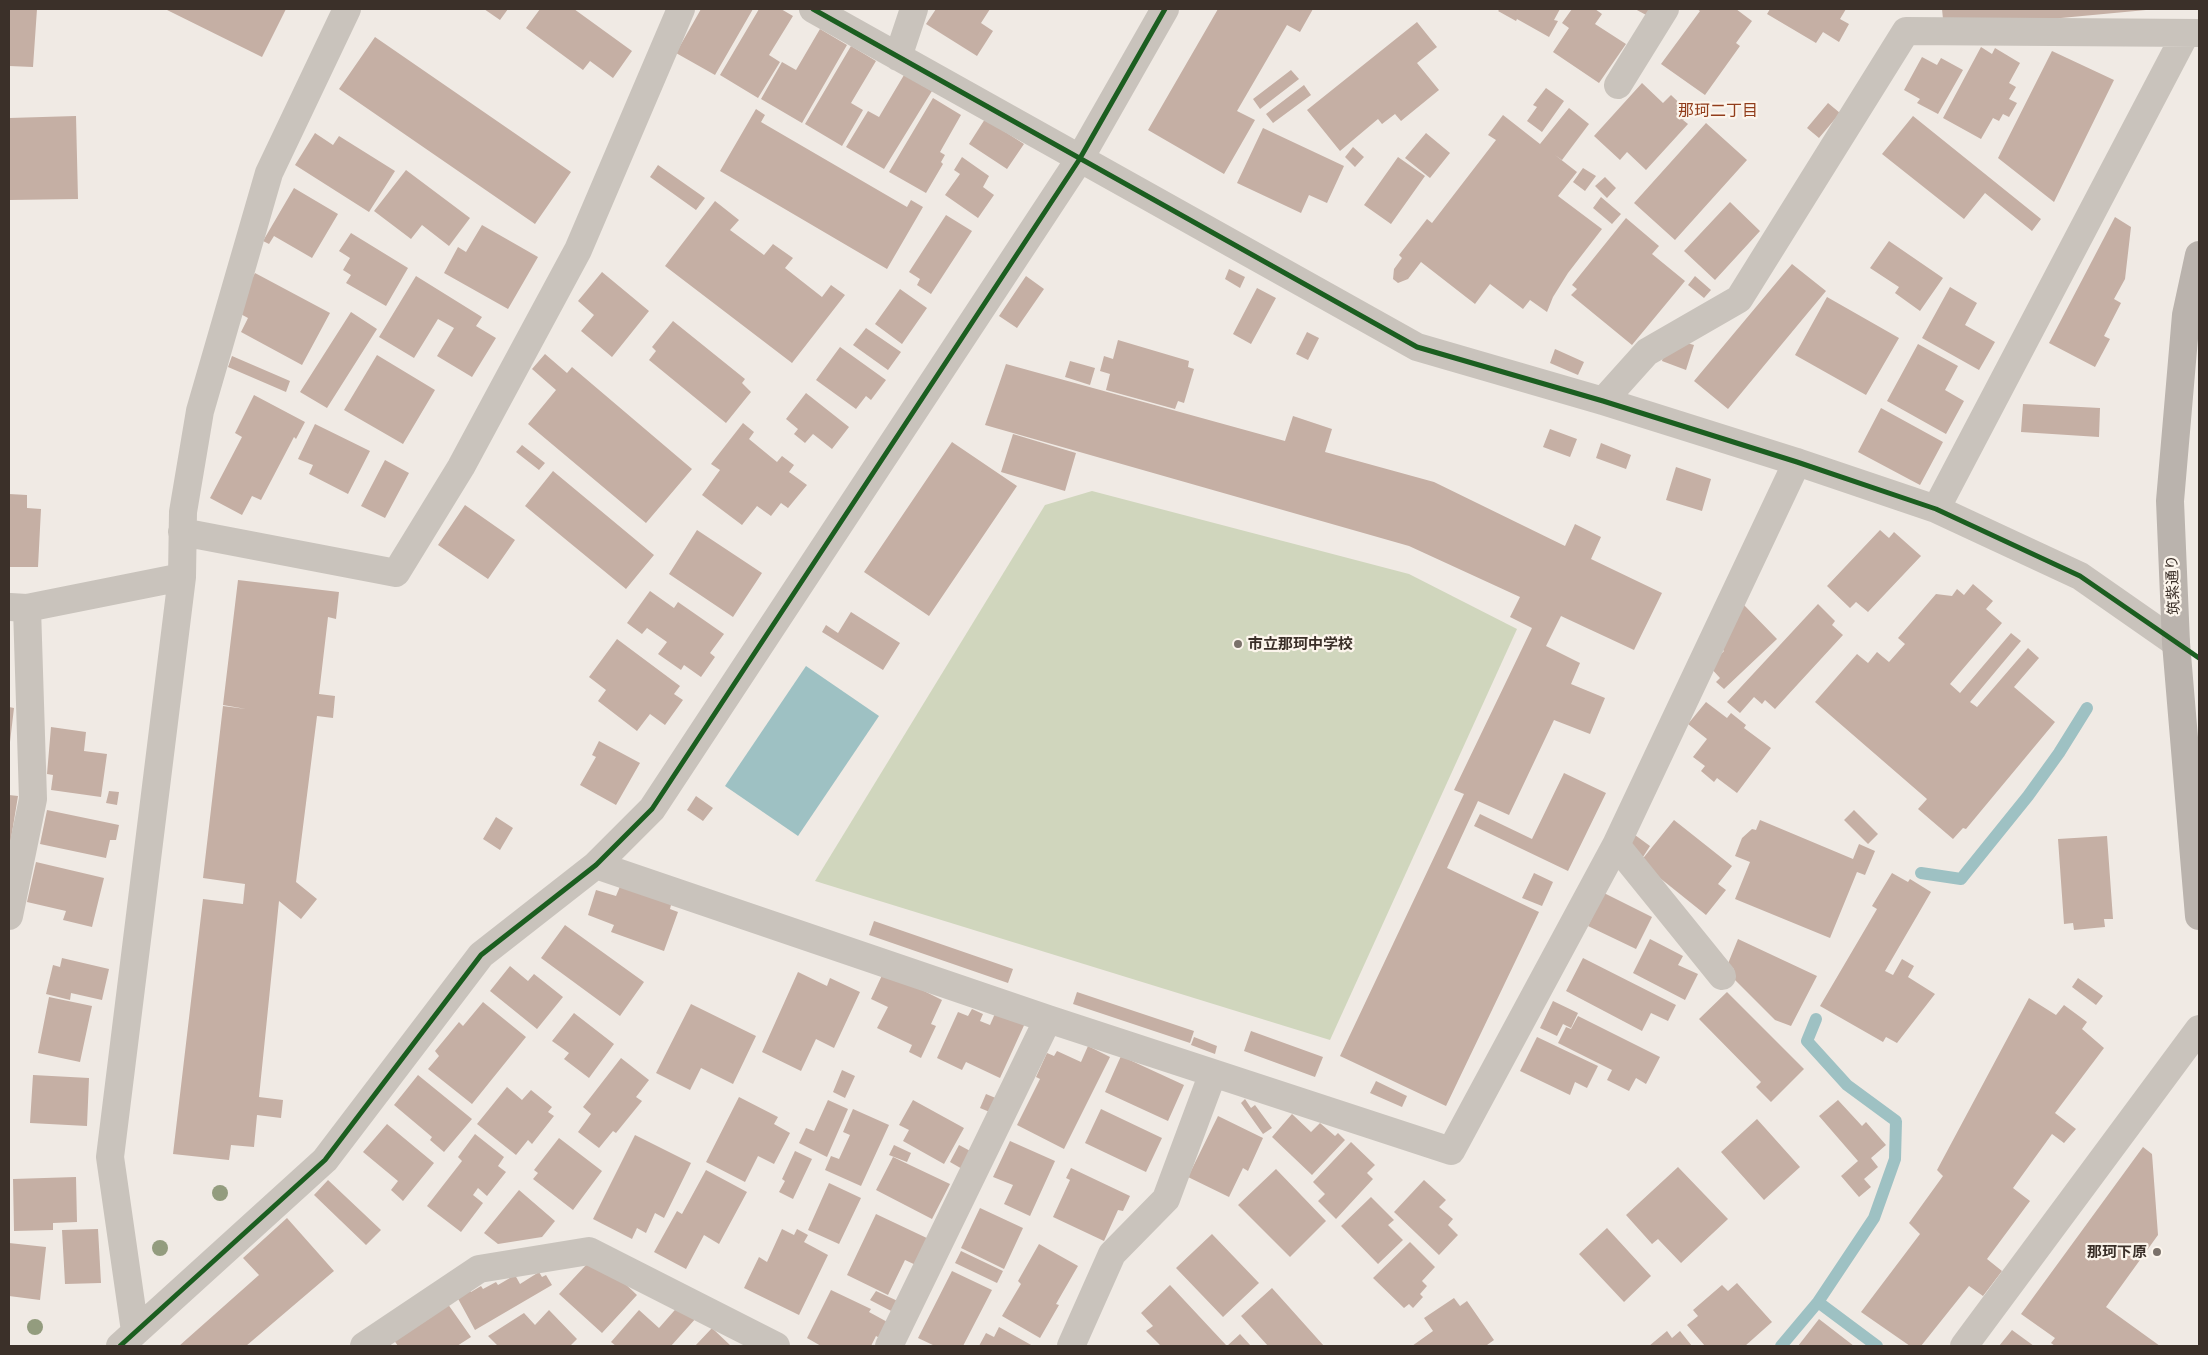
<!DOCTYPE html>
<html>
<head>
<meta charset="utf-8">
<style>
  body { margin:0 }
  #map { position:relative; width:2208px; height:1355px; overflow:hidden; background:#f0eae4; font-family:Lato,sans-serif }
  canvas { display:block }
  .frame { position:absolute; inset:0; border:10px solid #3b3029; pointer-events:none }
</style>
</head>
<body>
<div id="map">
<canvas width="2208" height="1355"></canvas>
<div class="frame"></div>
</div>
<script>
const ctx = document.querySelector('canvas').getContext('2d');
ctx.lineJoin = 'round';
function fillPath(path, color) { ctx.fillStyle = color; ctx.fill(path, 'evenodd'); }
const poly = rows => new Path2D(rows.map(r => 'M' + r).join(''));
function stroke(path, color, width, dash) { ctx.strokeStyle = color; ctx.lineWidth = width; ctx.lineCap = dash ? 'butt' : 'round'; ctx.setLineDash(dash || []); ctx.stroke(path); }
function drawText(font, color, halo, rows, align = 'center') {
  ctx.font = font + ' Lato,"Noto Sans JP",sans-serif'; ctx.lineWidth = 4.5; ctx.setLineDash([]); ctx.textBaseline = 'middle'; ctx.strokeStyle = halo; ctx.fillStyle = color; for (const [text, x, y, turn = 0] of rows) {
    ctx.save(); ctx.translate(x, y); ctx.rotate((+turn || 0) * Math.PI / 180); ctx.textAlign = isNaN(turn) ? turn : align; if (halo) ctx.strokeText(text, 0, 0); ctx.fillText(text, 0, 0); ctx.restore();
  }
}
fillPath(poly([
  [1092,491,1409,574,1517,629,1330,1040,815,881,1045,505]
]), '#d0d6bd');
fillPath(poly([
  [806,666,879,716,798,836,725,786]
]), '#9ec1c3');
stroke(poly([
  [1921,873,1961,879,2028,796,2059,753,2087,708],
  [1818,1302,1877,1346],
  [1781,1346,1818,1302,1874,1218,1895,1159,1896,1121,1847,1085,1807,1041,1816,1019]
]), '#9ec1c3', 12);
fillPath(poly([
  [9,9,37,9,33,67,9,66],
  [165,9,286,9,262,57],
  [484,9,508,9,500,20],
  [540,9,574,9,632,51,613,78,590,61,583,70,526,28],
  [701,9,753,9,715,75,676,53],
  [759,9,781,9,793,16,769,55,780,62,758,98,720,75],
  [936,9,990,9,981,23,993,31,977,56,926,24],
  [1218,9,1313,9,1300,32,1287,25,1237,111,1255,120,1224,174,1148,130],
  [1500,9,1560,9,1554,20,1558,21,1549,37,1517,19,1516,21,1498,11],
  [1572,9,1595,9,1602,14,1595,24,1626,44,1599,83,1553,52,1569,28,1562,23],
  [1635,9,1652,9,1648,16],
  [1697,9,1736,9,1752,21,1736,43,1740,46,1705,95,1661,64,1700,11],
  [1770,9,1846,9,1840,19,1849,24,1839,42,1823,32,1816,43,1767,14],
  [1942,9,2146,9,2146,10,1944,29],
  [1417,22,1437,47,1417,63,1439,90,1401,121,1395,114,1382,124,1378,119,1340,151,1307,110],
  [820,29,847,45,802,123,761,99,782,62,796,70],
  [375,37,571,172,535,224,339,89],
  [851,46,876,61,851,103,863,110,842,146,805,124],
  [1981,47,1992,54,1995,48,2020,63,2009,83,2016,87,2009,99,2017,103,2009,117,2003,114,1999,121,1993,118,1981,139,1943,118],
  [2052,51,2114,80,2054,202,1998,158],
  [1922,57,1937,65,1941,58,1963,70,1938,114,1917,103,1920,99,1904,90],
  [1291,70,1299,79,1260,109,1253,99],
  [904,75,932,91,884,169,846,147,868,111,879,117],
  [1642,83,1663,103,1671,95,1690,113,1683,120,1688,124,1646,170,1627,152,1620,160,1594,136],
  [1304,85,1311,95,1273,123,1266,114],
  [1546,88,1564,101,1542,132,1527,121,1537,107,1533,105],
  [933,98,961,115,940,152,945,155,941,162,943,164,926,193,889,172],
  [1828,103,1840,113,1819,138,1807,128],
  [1569,108,1589,124,1562,160,1555,155,1577,172,1558,196,1602,229,1568,273,1553,297,1547,312,1530,300,1523,309,1490,284,1475,304,1421,262,1408,279,1398,283,1393,279,1394,269,1402,258,1399,255,1427,219,1432,223,1496,140,1488,135,1503,115,1540,144],
  [756,109,765,115,761,122,907,207,911,200,923,207,887,269,720,171],
  [76,116,78,199,9,200,9,118],
  [1913,116,2041,219,2032,231,1985,193,1964,219,1882,154],
  [985,119,1024,144,1007,169,969,144],
  [1706,123,1747,160,1675,240,1634,203],
  [1263,128,1344,166,1327,203,1309,195,1301,213,1237,183],
  [315,133,333,145,339,136,395,171,369,212,295,165],
  [1426,133,1450,153,1430,178,1405,158],
  [1353,147,1364,157,1355,167,1345,157],
  [962,157,989,176,983,187,994,195,978,218,945,195,960,174,954,170],
  [1398,157,1425,176,1391,224,1364,205],
  [658,165,705,198,696,210,650,177],
  [1583,168,1596,176,1585,191,1573,182],
  [406,170,470,218,449,246,422,225,411,239,374,211],
  [1605,177,1616,188,1607,198,1595,186],
  [294,188,338,214,312,258,274,236,269,244,263,241],
  [1601,197,1621,214,1612,224,1593,208],
  [715,201,739,220,730,230,764,255,773,244,793,258,785,268,822,297,831,285,845,295,792,363,665,266],
  [1730,202,1760,231,1715,280,1684,251],
  [946,215,972,231,931,294,917,285,920,279,909,272],
  [2115,217,2131,227,2125,279,2114,299,2121,303,2104,336,2110,339,2095,367,2049,343],
  [1626,218,1659,246,1652,254,1685,281,1632,345,1571,295,1577,289,1572,285],
  [482,225,538,257,508,309,444,273,458,247,466,252],
  [351,233,408,268,386,306,346,283,351,275,343,270,350,258,339,251],
  [1889,241,1943,278,1920,311,1895,293,1899,287,1870,268],
  [1792,264,1826,291,1728,409,1694,381],
  [1229,269,1245,277,1240,288,1225,279],
  [602,272,649,311,612,357,581,331,594,315,578,301],
  [255,273,330,313,302,365,241,332,248,318,235,311],
  [416,276,482,317,476,326,496,338,472,377,437,356,454,328,438,319,414,358,379,337],
  [1026,276,1044,289,1017,328,999,316],
  [1695,276,1711,290,1704,298,1688,285],
  [1950,287,1977,303,1965,325,1995,342,1979,370,1922,338],
  [1257,288,1276,298,1251,344,1233,334],
  [900,289,927,308,902,344,875,324],
  [1827,297,1899,338,1866,395,1795,355],
  [351,312,377,329,327,408,300,392],
  [673,321,745,379,742,383,751,392,726,423,649,360,656,351,652,347],
  [866,328,901,352,888,370,853,345],
  [1307,332,1319,338,1308,360,1296,354],
  [1118,340,1189,361,1188,367,1194,369,1184,403,1178,401,1175,409,1106,390,1110,374,1100,371,1104,356,1113,359],
  [1687,343,1694,345,1686,370,1662,361,1664,353],
  [1918,344,1958,366,1945,390,1964,401,1946,434,1887,401],
  [840,347,886,380,871,400,866,396,856,409,816,380],
  [1555,349,1584,362,1578,375,1550,363],
  [545,354,567,373,572,367,692,469,646,523,528,424,556,390,532,369],
  [377,355,435,390,403,444,344,410],
  [232,356,290,381,286,392,228,367],
  [1070,361,1095,368,1090,385,1065,377],
  [1006,364,1285,441,1293,416,1332,429,1325,452,1434,482,1565,546,1575,524,1601,537,1591,559,1662,593,1634,650,1561,616,1546,646,1580,663,1571,684,1605,698,1590,734,1554,720,1509,815,1478,801,1447,868,1539,912,1446,1106,1340,1056,1464,794,1454,790,1532,628,1510,617,1520,597,1409,546,985,425],
  [806,393,849,427,832,449,813,434,805,443,794,434,798,429,786,419],
  [254,395,305,422,296,439,294,437,261,500,252,496,242,515,210,498,242,437,235,433],
  [2023,404,2100,408,2099,437,2021,432],
  [1881,408,1943,442,1920,485,1858,452],
  [743,423,754,432,749,439,777,462,782,456,794,465,789,472,807,485,788,508,781,503,771,516,757,506,742,525,702,495,720,470,711,464],
  [315,424,370,451,348,494,309,474,313,465,298,459],
  [1550,429,1577,439,1570,457,1543,447],
  [1013,434,1076,453,1065,491,1001,472],
  [952,442,1017,486,929,616,864,572],
  [1601,443,1631,455,1626,469,1596,458],
  [522,445,545,463,539,470,516,452],
  [385,460,409,473,385,518,361,506],
  [1676,467,1711,479,1702,511,1666,500],
  [553,471,654,555,626,589,525,506],
  [9,494,27,495,27,508,41,509,38,567,9,567],
  [465,505,515,540,488,579,438,545],
  [697,530,762,573,733,617,669,574],
  [1880,530,1889,538,1894,532,1921,556,1868,612,1856,602,1850,608,1827,586],
  [238,580,339,592,336,619,328,617,319,694,335,696,333,718,317,716,296,882,317,899,301,919,279,901,259,1097,283,1100,281,1118,257,1115,254,1147,231,1145,229,1160,173,1154,203,899,243,904,245,884,203,878,223,706,246,709,223,705],
  [1973,584,1993,601,1986,609,2002,623,1950,684,1960,693,2011,633,2021,641,1970,702,1977,707,2028,648,2039,658,2014,687,2055,722,1966,829,1963,828,1953,839,1918,809,1927,799,1815,702,1857,654,1868,663,1877,652,1889,662,1905,644,1898,638,1936,594,1952,596,1957,589,1964,595],
  [650,591,674,608,678,602,724,634,710,653,715,657,701,677,684,665,681,670,658,654,667,642,647,628,642,634,627,623],
  [1818,604,1835,621,1832,625,1843,635,1775,709,1765,700,1762,704,1754,697,1740,713,1727,702],
  [1744,605,1777,639,1724,689,1716,682,1720,678,1709,666,1724,651,1720,647],
  [851,612,900,643,883,670,822,632,826,625,838,633],
  [617,639,680,686,674,694,683,700,665,725,650,714,637,731,598,701,606,690,589,677],
  [1706,702,1727,718,1731,713,1746,725,1744,728,1771,748,1737,793,1717,778,1714,782,1701,771,1705,766,1693,757,1707,739,1688,724],
  [9,707,14,708,10,742,9,742],
  [51,727,86,732,84,751,107,754,101,797,51,790,53,775,47,774],
  [599,741,640,763,616,805,580,785,596,757,592,755],
  [1564,773,1606,793,1568,871,1474,826,1480,814,1532,839],
  [109,791,119,792,117,805,106,803],
  [9,795,18,796,10,845,9,845],
  [696,796,713,808,703,821,687,810],
  [47,810,119,825,116,840,110,840,106,858,40,844],
  [1854,810,1878,834,1868,844,1844,820],
  [496,817,513,828,500,850,483,839],
  [1674,820,1732,866,1718,884,1726,890,1706,915,1640,862],
  [1760,820,1853,859,1859,844,1875,851,1865,875,1857,872,1830,938,1735,899,1750,862,1735,856,1742,838,1752,829,1756,830],
  [1635,835,1650,846,1643,857,1628,845],
  [2107,836,2113,919,2104,919,2105,927,2074,930,2073,923,2064,924,2058,839],
  [36,862,104,878,92,927,63,920,66,911,27,902],
  [1534,873,1553,882,1542,906,1522,898],
  [1892,873,1908,882,1910,879,1931,892,1885,971,1893,975,1902,959,1914,966,1908,977,1935,994,1897,1043,1886,1037,1883,1042,1820,1006,1877,909,1872,906],
  [621,884,672,901,670,909,678,912,664,951,611,932,614,925,588,915,596,890,616,896],
  [1604,893,1652,917,1636,949,1588,926],
  [874,921,1013,969,1008,983,869,935],
  [565,925,644,982,620,1016,541,958],
  [1650,939,1683,956,1678,965,1698,974,1685,1000,1633,973],
  [1738,939,1817,976,1791,1026,1775,1020,1733,978,1734,969,1727,966],
  [62,958,109,969,102,1000,71,993,70,1000,46,994,53,965,60,967],
  [1583,958,1676,1005,1668,1021,1651,1013,1642,1031,1566,991],
  [510,966,528,981,534,974,563,997,537,1029,490,991],
  [884,971,942,1000,931,1024,936,1026,921,1058,909,1052,912,1045,877,1028,888,1007,871,999],
  [798,972,827,986,830,978,860,992,834,1048,816,1039,801,1071,762,1052],
  [2078,978,2103,996,2096,1005,2072,987],
  [1077,992,1194,1031,1190,1043,1073,1004],
  [1727,992,1804,1069,1771,1102,1756,1087,1761,1082,1699,1019],
  [49,997,92,1006,80,1062,38,1053],
  [2029,998,2056,1015,2064,1005,2087,1022,2082,1029,2104,1048,2055,1113,2076,1129,2064,1143,2052,1134,2013,1188,2030,1201,1987,1259,2002,1271,1983,1296,1969,1286,1921,1346,1910,1346,1861,1312,1920,1234,1909,1223,1943,1176,1937,1170],
  [1553,1001,1578,1013,1571,1028,1563,1024,1557,1036,1540,1028],
  [483,1002,526,1037,472,1104,428,1069,439,1056,435,1051,459,1022,463,1026],
  [691,1004,756,1036,733,1084,701,1068,690,1090,656,1073],
  [972,1009,983,1014,980,1021,990,1025,997,1009,1026,1021,1000,1078,966,1062,962,1070,937,1058,958,1012,968,1016],
  [574,1013,614,1044,589,1078,564,1059,569,1053,552,1041],
  [1578,1016,1660,1057,1646,1084,1636,1078,1629,1091,1607,1080,1612,1070,1558,1043,1566,1027,1571,1029],
  [1251,1031,1323,1057,1315,1077,1244,1051],
  [1194,1037,1217,1046,1215,1054,1191,1045],
  [1537,1037,1598,1066,1587,1088,1575,1082,1570,1095,1520,1071],
  [1088,1046,1110,1057,1064,1149,1017,1125,1040,1079,1036,1077,1047,1053,1054,1056,1057,1051,1081,1062],
  [1121,1056,1184,1085,1168,1121,1105,1092],
  [621,1058,649,1080,636,1097,642,1101,616,1133,613,1131,599,1148,578,1132,591,1114,583,1107],
  [842,1070,855,1076,845,1098,833,1092],
  [33,1075,89,1078,87,1126,30,1123],
  [418,1075,472,1119,444,1152,430,1140,432,1137,394,1105],
  [1376,1081,1407,1096,1402,1107,1370,1093],
  [507,1087,522,1100,531,1090,552,1107,548,1112,554,1116,532,1144,528,1140,516,1155,477,1124],
  [986,1094,998,1099,992,1113,980,1108],
  [739,1097,778,1117,774,1124,790,1133,774,1164,758,1156,745,1182,706,1162],
  [1245,1099,1251,1108,1255,1105,1272,1128,1263,1134,1241,1103],
  [828,1100,848,1109,827,1157,799,1143,806,1128,814,1131],
  [913,1100,964,1128,944,1164,903,1141,909,1130,899,1125],
  [1838,1100,1862,1126,1866,1122,1886,1145,1871,1158,1878,1167,1864,1179,1871,1187,1859,1197,1841,1176,1858,1161,1819,1116],
  [853,1109,889,1125,861,1186,825,1170,831,1156,839,1159,850,1135,843,1132],
  [1101,1109,1162,1138,1146,1172,1085,1143],
  [1292,1114,1311,1132,1320,1123,1335,1136,1338,1133,1345,1140,1312,1175,1272,1137],
  [1218,1116,1263,1138,1248,1171,1243,1168,1229,1197,1188,1177],
  [1757,1119,1800,1167,1764,1200,1721,1152],
  [387,1124,434,1163,403,1201,391,1190,398,1181,363,1152],
  [475,1134,504,1157,498,1166,506,1172,487,1196,478,1188,473,1195,483,1203,461,1232,427,1206,462,1161,458,1157],
  [635,1135,691,1163,664,1218,655,1213,646,1233,637,1228,632,1239,593,1219],
  [559,1138,602,1171,573,1210,533,1179,538,1173,534,1170],
  [1010,1141,1055,1161,1030,1216,1004,1204,1013,1185,993,1177],
  [1351,1142,1375,1165,1367,1173,1373,1179,1336,1219,1318,1201,1325,1194,1313,1182],
  [894,1145,911,1153,907,1162,889,1155],
  [959,1145,974,1153,964,1170,950,1162],
  [2143,1147,2152,1154,2158,1235,2106,1307,2160,1346,2055,1346,2051,1343,2055,1338,2021,1314],
  [795,1151,812,1159,793,1199,779,1192,785,1181,782,1179],
  [893,1157,950,1184,932,1219,876,1190],
  [1678,1167,1728,1219,1681,1263,1658,1239,1652,1244,1626,1215],
  [1071,1168,1130,1196,1123,1211,1118,1210,1104,1241,1053,1217,1070,1180,1066,1178],
  [1276,1169,1326,1221,1290,1257,1238,1205],
  [706,1170,747,1192,719,1244,704,1235,686,1269,654,1252,677,1211,682,1214],
  [76,1177,77,1222,53,1223,53,1230,14,1231,13,1179],
  [328,1180,381,1230,366,1245,314,1195],
  [1424,1180,1446,1200,1439,1207,1453,1219,1448,1225,1458,1235,1439,1255,1394,1212],
  [829,1183,861,1198,839,1244,808,1230],
  [519,1190,555,1221,542,1237,498,1244,484,1233],
  [1371,1197,1394,1220,1388,1225,1403,1240,1378,1264,1341,1226],
  [980,1208,1023,1228,1004,1269,961,1248],
  [876,1214,931,1240,918,1266,905,1260,888,1295,847,1275],
  [287,1218,334,1271,246,1346,179,1346,259,1275,243,1258],
  [1607,1228,1651,1276,1624,1302,1579,1254],
  [98,1229,101,1283,65,1284,62,1230],
  [782,1229,794,1235,797,1229,808,1235,804,1242,828,1255,799,1315,744,1288,759,1257,767,1262],
  [1212,1234,1259,1283,1223,1317,1176,1268],
  [1410,1242,1435,1267,1422,1281,1427,1286,1420,1294,1423,1297,1413,1308,1409,1304,1404,1308,1373,1278],
  [9,1243,46,1247,40,1300,9,1296],
  [1039,1244,1078,1266,1056,1304,1059,1305,1040,1338,1002,1316,1021,1284,1018,1281],
  [961,1251,1003,1271,997,1283,955,1263],
  [586,1265,606,1266,637,1295,602,1333,559,1294],
  [952,1271,992,1290,963,1346,935,1346,918,1338],
  [539,1272,542,1277,546,1275,552,1285,475,1330,456,1295,468,1288,471,1292,481,1286,483,1289,496,1282,498,1285,515,1275,520,1284],
  [1737,1283,1772,1322,1745,1346,1705,1346,1687,1325,1698,1316,1693,1310,1722,1285,1728,1291],
  [1170,1285,1226,1345,1225,1346,1161,1346,1146,1331,1153,1326,1141,1313],
  [1272,1288,1324,1346,1268,1346,1241,1316],
  [831,1290,871,1309,869,1312,891,1324,883,1340,876,1336,871,1346,821,1346,807,1338],
  [876,1291,902,1303,897,1314,870,1300],
  [1454,1298,1460,1306,1467,1301,1494,1340,1487,1345,1488,1346,1412,1346,1433,1331,1424,1318],
  [445,1300,471,1337,457,1346,398,1346,391,1336],
  [681,1303,697,1317,671,1346,616,1346,611,1342,639,1310,659,1328],
  [549,1310,577,1339,570,1346,498,1346,488,1336,524,1313,535,1325],
  [1819,1319,1854,1346,1798,1346],
  [999,1327,1033,1346,979,1346,986,1333,994,1337],
  [712,1328,731,1346,695,1346],
  [2012,1330,2034,1346,1999,1346],
  [1667,1331,1672,1338,1680,1331,1692,1346,1649,1346],
  [1240,1334,1251,1346,1227,1346]
]), '#c5afa4');
stroke(poly([
  [813,9,1417,347,1603,401,1797,462,1936,509,2080,576,2176,643],
  [898,57,914,9],
  [1618,85,1665,9],
  [1603,401,1647,352,1739,299,1906,31,2199,33],
  [1936,509,2186,33],
  [182,532,396,573,461,467,578,250,681,9],
  [10,607,27,608,182,577],
  [596,865,1048,1019,1451,1151,1616,845],
  [9,916,33,799,27,608],
  [1722,976,1616,845,1797,462],
  [135,1331,110,1157,182,577,183,512,200,411,269,173,347,9],
  [120,1346,325,1160,481,955,596,865,652,809,1079,160,1165,9],
  [364,1346,479,1269,589,1251,776,1346],
  [889,1346,1048,1019],
  [1071,1346,1112,1254,1166,1199,1213,1073],
  [1964,1346,2199,1029]
]), '#c9c3bc', 28);
stroke(poly([
  [2199,255,2186,315,2170,501,2176,643,2199,916]
]), '#bab3ad', 28);
stroke(poly([
  [813,9,1417,347,1603,401,1797,462,1936,509,2080,576,2199,658],
  [120,1346,325,1160,481,955,596,865,652,809,1079,160,1165,9]
]), '#1b5e20', 5);
ctx.fillStyle = '#939c7e';
for (const [x, y] of [
  [220,1193],
  [160,1248],
  [35,1327]
]) { ctx.beginPath(); ctx.arc(x, y, 8, 0, 2 * Math.PI); ctx.fill(); }
for (const [x, y, r, color] of [
  [1238,644,5,"#7a716a"],
  [2157,1252,5,"#7a716a"]
]) { const dot = new Path2D(); dot.arc(x, y, r, 0, 2 * Math.PI); ctx.fillStyle = color; ctx.fill(dot); stroke(dot, '#fcf5ec', 2); }
drawText('15px', '#3b3029', '#fcf5ec', [
  ["筑紫通り",2173,585,-92]
]);
drawText('bold 15px', '#3b3029', '#fcf5ec', [
  ["市立那珂中学校",1248,644],
  ["那珂下原",2147,1252,"right"]
], 'left');
drawText('16px', '#913d1b', '#fcf5ec', [
  ["那珂二丁目",1718,111]
]);
</script>
</body>
</html>
